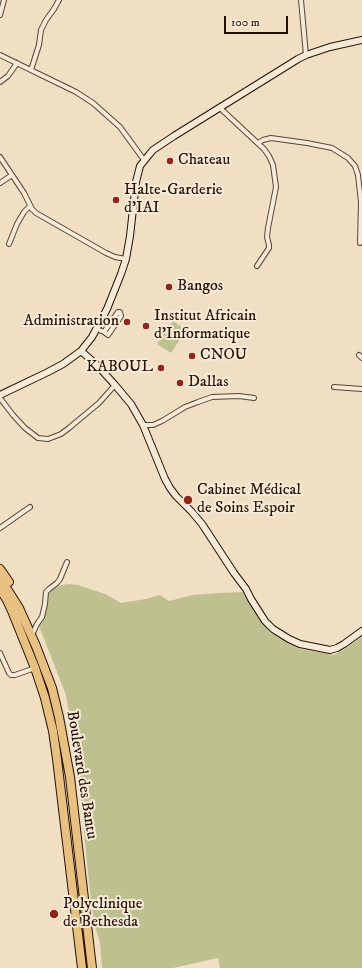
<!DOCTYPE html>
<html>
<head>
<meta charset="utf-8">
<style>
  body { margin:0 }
  #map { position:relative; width:362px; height:968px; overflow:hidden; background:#f0dfc2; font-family:"IM FELL DW Pica",serif }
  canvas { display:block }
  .scale { position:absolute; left:224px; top:16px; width:64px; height:18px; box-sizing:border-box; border:2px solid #261004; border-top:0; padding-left:5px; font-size:12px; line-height:14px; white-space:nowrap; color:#261004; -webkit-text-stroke:3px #f5ead7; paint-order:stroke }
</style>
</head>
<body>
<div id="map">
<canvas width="362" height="968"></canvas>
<div class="scale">100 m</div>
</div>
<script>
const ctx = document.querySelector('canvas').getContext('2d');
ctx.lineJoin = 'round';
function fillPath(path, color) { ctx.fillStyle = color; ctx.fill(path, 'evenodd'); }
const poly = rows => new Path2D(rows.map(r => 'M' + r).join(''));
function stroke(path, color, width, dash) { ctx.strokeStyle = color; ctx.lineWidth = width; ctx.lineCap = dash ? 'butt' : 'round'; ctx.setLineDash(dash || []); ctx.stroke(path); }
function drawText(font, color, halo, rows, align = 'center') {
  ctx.font = font + ' "IM FELL DW Pica",serif'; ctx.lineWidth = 4; ctx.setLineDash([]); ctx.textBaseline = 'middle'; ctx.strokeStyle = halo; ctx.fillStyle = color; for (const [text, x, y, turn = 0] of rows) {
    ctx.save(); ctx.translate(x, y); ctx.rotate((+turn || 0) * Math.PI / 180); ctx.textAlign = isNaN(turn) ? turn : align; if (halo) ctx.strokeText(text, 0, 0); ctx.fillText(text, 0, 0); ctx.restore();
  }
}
fillPath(poly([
  [173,321,186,330,171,353,157,344],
  [69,584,78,585,105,594,121,603,146,599,160,595,169,601,193,595,219,593,243,592,270,633,301,649,334,655,348,647,362,637,362,968,220,968,218,958,173,968,102,968,100,943,94,923,89,883,78,768,66,695,39,626,43,620,46,609,48,592,62,585]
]), '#bfc08f');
const street = poly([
  [301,0,306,55],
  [0,15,4,0],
  [0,55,76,92,93,103,120,127,144,160],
  [31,70,39,45,41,30,46,20,54,9,59,0],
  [0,82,8,76,17,63],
  [220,108,264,149,269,156,273,165,276,187,268,228,267,237,269,245,269,248,257,266],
  [258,143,263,140,271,138,307,143,332,148,348,158,355,166,358,175,361,202,360,243],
  [0,157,24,193,32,209,36,213,106,253,115,257,126,259],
  [0,183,12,175],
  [9,244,17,224,24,212,30,206],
  [97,329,104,332,118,312,120,312,121,316,108,335,104,332],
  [359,355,362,358],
  [334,387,362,389],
  [0,398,13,415,25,428,38,438,48,439,61,434,69,428,99,403,115,385],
  [143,425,153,425,162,421,185,407,198,402,212,397,239,396,254,398],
  [0,528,30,507],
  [32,635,37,624,42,617,45,604,46,592,49,589,57,583,60,579,67,562],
  [0,653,9,673,11,675,15,675,35,668]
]);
const secondary = poly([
  [81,351,97,365,115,385,131,404,143,425,165,479,170,488,176,496,191,511,202,524,234,573,246,589,251,599,265,621,273,629,289,639,300,644,330,650,337,648,344,644,362,631],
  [0,395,48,372,63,364,81,351,92,337,107,309,121,274,126,259,130,236,136,182,140,166,148,156,153,150,174,136,298,59,306,55,330,47,362,40]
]);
const highway = poly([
  [0,569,9,582],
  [0,578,19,608,36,646,52,688,59,717,70,777,92,968],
  [0,589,7,600,12,611,35,668,45,698,53,731,57,759,82,968]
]);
stroke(street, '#584434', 6);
stroke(secondary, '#261004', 8);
stroke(highway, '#261004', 10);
stroke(street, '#f5ead7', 4);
stroke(secondary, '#f5ead7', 6);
stroke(highway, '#e8c081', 8);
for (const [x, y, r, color] of [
  [170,161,4,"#8f2418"],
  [116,200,4,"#8f2418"],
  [169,287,4,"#8f2418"],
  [127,322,4,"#8f2418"],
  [146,326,4,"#8f2418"],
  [192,356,4,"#8f2418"],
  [161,368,4,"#8f2418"],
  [180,383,4,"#8f2418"],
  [188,500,5,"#8f2418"],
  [54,914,5,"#8f2418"]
]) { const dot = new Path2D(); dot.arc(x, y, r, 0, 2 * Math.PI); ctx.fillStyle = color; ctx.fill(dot); stroke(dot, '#f5ead7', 1.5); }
drawText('16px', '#261004', '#f5ead7', [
  ["Chateau",178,161],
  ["Halte-Garderie",124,191],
  ["d'IAI",124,209],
  ["Bangos",177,287],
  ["Institut Africain",154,317],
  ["d'Informatique",154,335],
  ["Administration",119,322,"right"],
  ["CNOU",200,356],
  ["KABOUL",153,368,"right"],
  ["Dallas",188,383],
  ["Cabinet Médical",197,491],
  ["de Soins Espoir",197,509],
  ["Polyclinique",63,905],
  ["de Bethesda",63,923]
], 'left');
drawText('16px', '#261004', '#f5ead7', [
  ["Boulevard des Bantu",81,775,81]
]);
</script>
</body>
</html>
